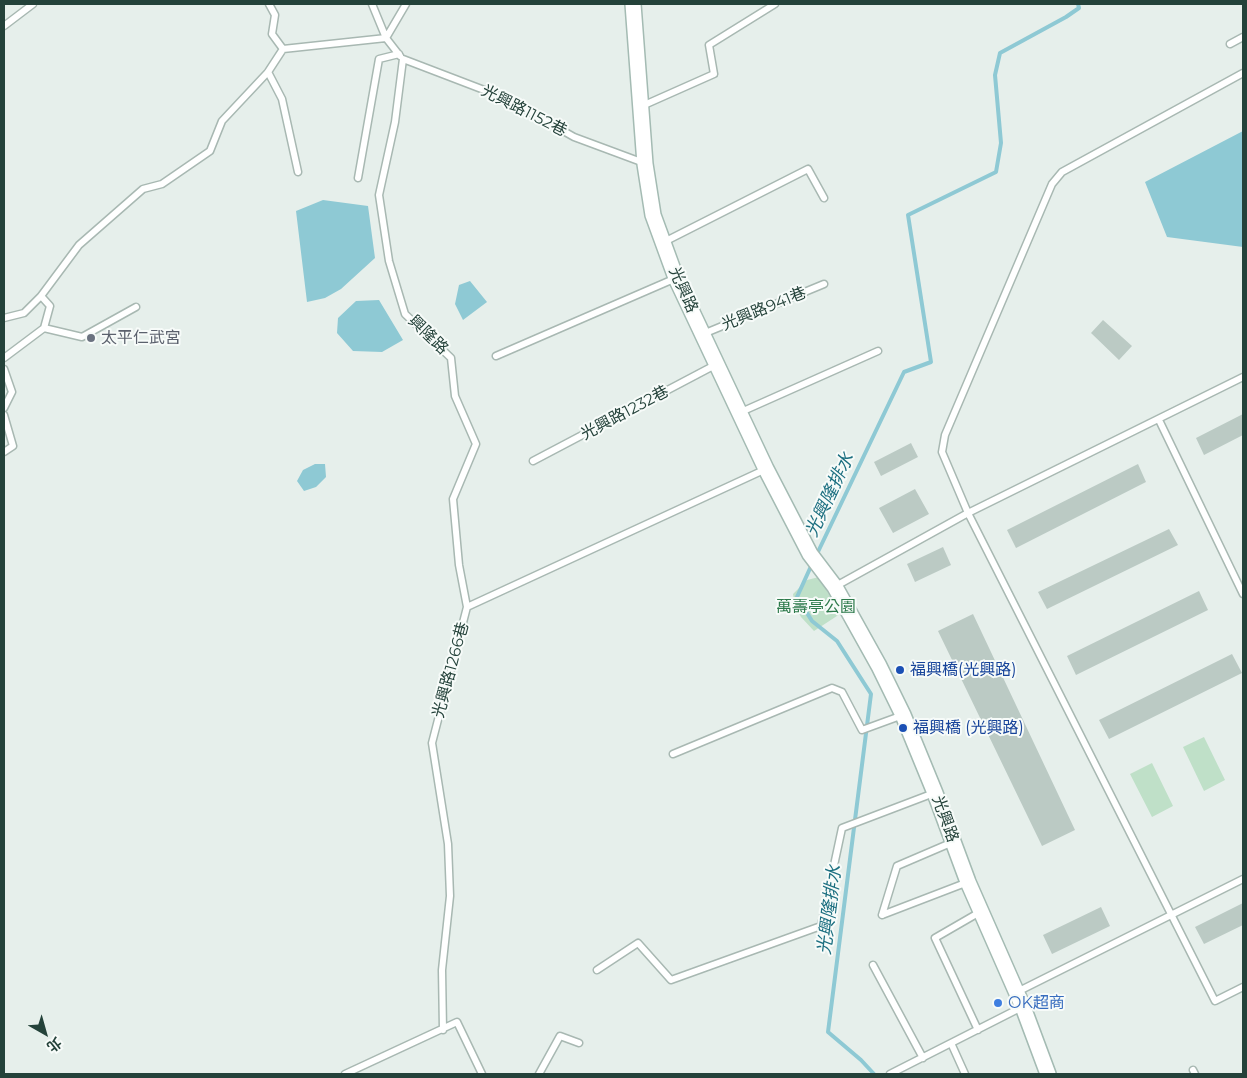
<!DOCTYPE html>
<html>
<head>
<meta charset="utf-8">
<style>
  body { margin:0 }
  #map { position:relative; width:1247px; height:1078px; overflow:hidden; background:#e6efeb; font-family:Montserrat,"Noto Sans TC",sans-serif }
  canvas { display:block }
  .frame { position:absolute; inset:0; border:5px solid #24423a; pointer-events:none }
  .north { position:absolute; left:20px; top:1008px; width:50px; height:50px; -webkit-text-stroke:4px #f7fbf9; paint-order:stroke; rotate:142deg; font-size:14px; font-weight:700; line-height:20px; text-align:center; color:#24423a }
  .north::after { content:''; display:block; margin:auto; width:18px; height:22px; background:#24423a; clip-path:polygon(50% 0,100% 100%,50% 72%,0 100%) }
</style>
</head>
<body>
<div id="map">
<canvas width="1247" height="1078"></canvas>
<div class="frame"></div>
<div class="north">北</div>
</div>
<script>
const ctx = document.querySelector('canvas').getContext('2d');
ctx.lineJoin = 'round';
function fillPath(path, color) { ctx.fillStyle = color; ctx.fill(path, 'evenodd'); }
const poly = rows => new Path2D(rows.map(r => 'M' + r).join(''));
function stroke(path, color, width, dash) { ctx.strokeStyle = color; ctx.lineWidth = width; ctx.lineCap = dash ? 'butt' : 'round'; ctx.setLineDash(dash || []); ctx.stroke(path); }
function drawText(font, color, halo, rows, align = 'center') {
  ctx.font = font + ' Montserrat,"Noto Sans TC",sans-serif'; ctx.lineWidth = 4; ctx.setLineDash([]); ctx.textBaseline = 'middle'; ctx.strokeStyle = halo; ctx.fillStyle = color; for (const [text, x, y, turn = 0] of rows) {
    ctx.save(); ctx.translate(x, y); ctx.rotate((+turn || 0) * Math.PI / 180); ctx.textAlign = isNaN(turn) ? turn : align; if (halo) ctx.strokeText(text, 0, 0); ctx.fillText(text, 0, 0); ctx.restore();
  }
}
fillPath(poly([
  [819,577,840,614,814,631,801,617,795,606,793,594,807,580],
  [1204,737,1225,780,1204,791,1183,747],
  [1152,763,1173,806,1152,817,1130,774]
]), '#bfe0c8');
fillPath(poly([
  [1243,131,1243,247,1167,237,1145,182],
  [323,200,368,206,375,258,341,289,325,298,307,302,296,211],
  [470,281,487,302,463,320,455,304,459,285],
  [379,300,403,340,382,352,353,351,337,333,338,318,356,301],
  [315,464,325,464,326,477,316,487,304,491,297,481,303,470]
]), '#8ec9d4');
stroke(poly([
  [816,556,904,372,931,362,908,215,996,172,1001,143,995,75,1000,53,1066,17,1079,8,1078,4],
  [812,564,797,597,812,621,837,641,871,694,828,1032,861,1060,874,1074]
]), '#8ec9d4', 4);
fillPath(poly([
  [1103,320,1132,346,1119,360,1091,333],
  [1243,414,1243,435,1204,455,1196,438],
  [911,443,918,457,881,476,874,462],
  [1138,464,1146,482,1016,548,1007,530],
  [915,489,929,514,893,533,879,508],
  [1169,529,1178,545,1047,609,1038,592],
  [943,547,951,565,915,582,907,564],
  [1199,591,1208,610,1076,675,1067,656],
  [973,614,1075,830,1042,846,938,631],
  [1232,654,1242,673,1109,739,1099,720],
  [1243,903,1243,925,1204,944,1195,927],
  [1101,907,1110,926,1052,954,1043,935]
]), '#bbcac4');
const service = poly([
  [372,4,386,38],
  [4,26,33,4],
  [386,38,406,4],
  [1230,44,1243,37],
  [283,49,386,38,400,56],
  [403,59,395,122,379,195,389,261,405,314,451,358,455,396,476,444,453,499,459,565,467,607],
  [403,59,505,98,574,137,644,163],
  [268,72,282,99,298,172],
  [1243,73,1062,172,1052,184,945,435,942,452,968,513,1215,1001,1243,987],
  [642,106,714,74,709,45,775,4],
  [358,178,379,59,399,54],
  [664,242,808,169,824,198],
  [41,296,50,306,44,328,82,337,136,307],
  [4,318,24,313,41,296,79,245,143,189,162,184,210,151,222,121,268,72,283,49,272,34,275,15,269,4],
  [703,334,824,284],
  [496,356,676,278],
  [4,358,44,328],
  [4,369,12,392,4,408],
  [741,412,878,351],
  [4,415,13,446,4,452],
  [1159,420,1243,594],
  [533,461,717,364],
  [836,586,968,513,1243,377],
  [673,754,832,688,842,692,862,730,903,715],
  [882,915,897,866,953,842],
  [882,915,968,882],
  [873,965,923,1058],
  [597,970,638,943,671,980,821,926,842,828,934,793],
  [1017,992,1243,879],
  [443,1030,442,970,450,896,448,844,432,743,467,607,766,469],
  [978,1030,935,938,980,912],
  [951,1043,965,1074],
  [1193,1070,1195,1074],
  [345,1074,457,1022,482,1074],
  [539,1074,560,1036,579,1043],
  [890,1074,1022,1007]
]);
const secondary = poly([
  [633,4,645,164,653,215,676,278,766,469,810,554,835,587,879,666,903,715,935,793,968,882,1023,1007,1048,1074]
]);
stroke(service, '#a8b8b2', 9);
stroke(secondary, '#a4bbb3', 18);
stroke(service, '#fff', 6);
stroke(secondary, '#fff', 15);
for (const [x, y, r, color] of [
  [91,338,5,"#6b7280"],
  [900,670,5,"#1a4fb4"],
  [903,728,5,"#1a4fb4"],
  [998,1003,5,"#3f7fe0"]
]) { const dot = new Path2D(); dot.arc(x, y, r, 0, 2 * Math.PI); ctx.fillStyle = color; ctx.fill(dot); stroke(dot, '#f7fbf9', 2); }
drawText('16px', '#24423a', '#f7fbf9', [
  ["光興路1152巷",524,111,27],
  ["光興路",683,290,66],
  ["光興路941巷",764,309,-22],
  ["興隆路",428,335,44],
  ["光興路1232巷",625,413,-28],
  ["光興路1266巷",451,670,-75],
  ["光興路",945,819,70]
]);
drawText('16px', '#5b616d', '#f7fbf9', [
  ["太平仁武宮",101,338]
], 'left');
drawText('16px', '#2d7a4b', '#f7fbf9', [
  ["萬壽亭公園",816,607]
]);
drawText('16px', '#164399', '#f7fbf9', [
  ["福興橋(光興路)",910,670],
  ["福興橋 (光興路)",913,728]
], 'left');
drawText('16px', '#366cbe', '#f7fbf9', [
  ["OK超商",1008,1003]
], 'left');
drawText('italic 18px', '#1c6f80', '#f7fbf9', [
  ["光興隆排水",830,495,-65],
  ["光興隆排水",830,910,-83]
]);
</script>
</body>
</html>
